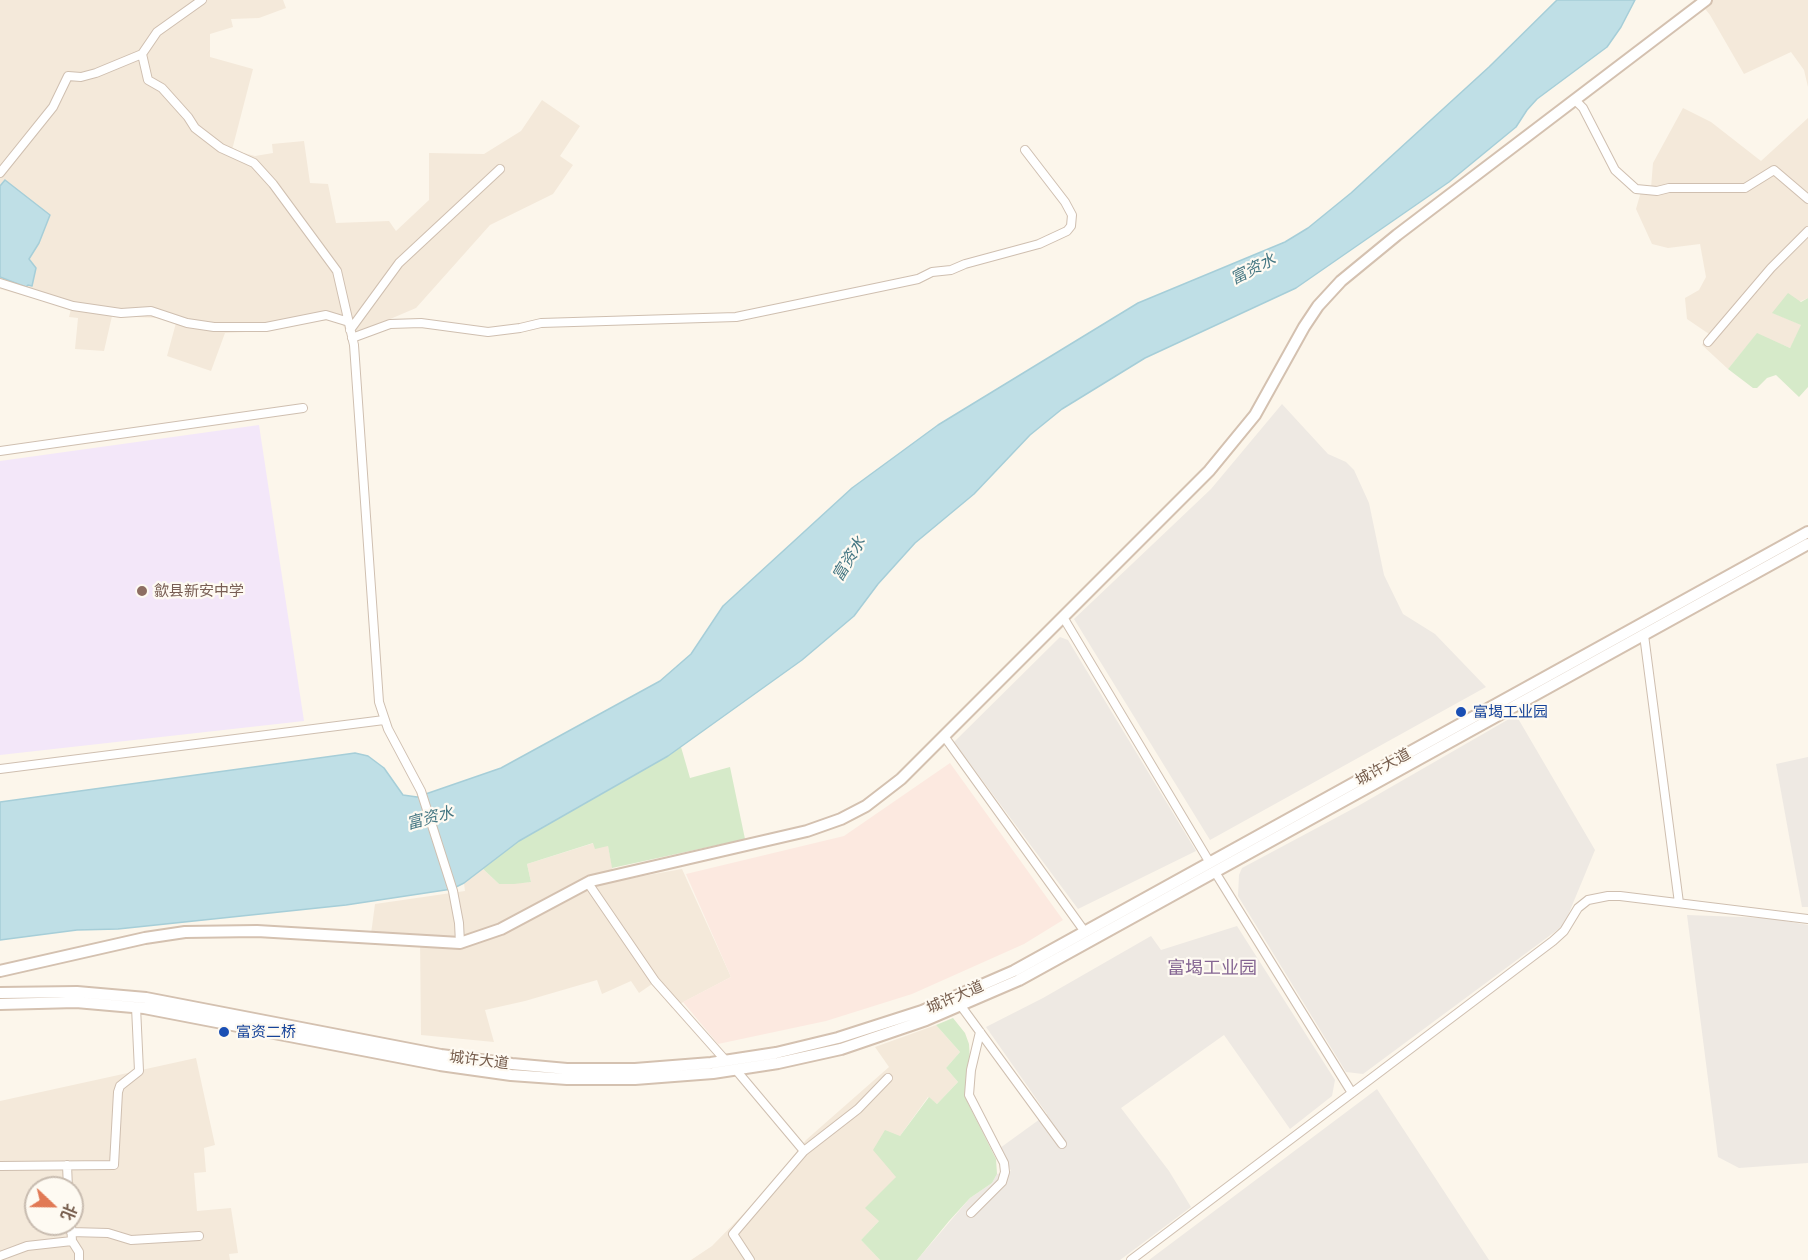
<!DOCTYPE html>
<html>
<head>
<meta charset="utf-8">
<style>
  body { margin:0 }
  #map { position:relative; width:1808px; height:1260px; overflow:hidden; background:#fcf6eb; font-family:Lato,"Noto Sans SC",sans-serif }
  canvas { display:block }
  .north { position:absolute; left:24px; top:1176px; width:60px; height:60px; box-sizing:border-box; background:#fefaf2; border:2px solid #c8bcb0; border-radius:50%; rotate:112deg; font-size:16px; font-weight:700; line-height:24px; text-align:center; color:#775e4e }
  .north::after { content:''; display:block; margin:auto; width:21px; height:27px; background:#e17955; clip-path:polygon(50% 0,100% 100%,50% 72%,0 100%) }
</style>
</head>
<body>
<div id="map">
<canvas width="1808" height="1260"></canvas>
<div class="north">北</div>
</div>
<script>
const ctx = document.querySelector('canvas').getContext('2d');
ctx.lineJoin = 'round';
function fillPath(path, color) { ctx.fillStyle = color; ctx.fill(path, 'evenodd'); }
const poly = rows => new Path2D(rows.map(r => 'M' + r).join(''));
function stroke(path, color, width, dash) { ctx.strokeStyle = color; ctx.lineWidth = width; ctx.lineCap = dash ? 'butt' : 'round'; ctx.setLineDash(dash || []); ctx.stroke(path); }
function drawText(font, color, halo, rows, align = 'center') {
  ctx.font = font + ' Lato,"Noto Sans SC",sans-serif'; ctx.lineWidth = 4.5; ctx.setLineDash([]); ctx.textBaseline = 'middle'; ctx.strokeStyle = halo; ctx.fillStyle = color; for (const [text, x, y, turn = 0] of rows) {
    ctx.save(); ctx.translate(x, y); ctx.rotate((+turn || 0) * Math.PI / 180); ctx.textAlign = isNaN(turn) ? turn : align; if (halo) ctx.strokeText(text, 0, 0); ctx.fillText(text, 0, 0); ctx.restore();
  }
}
fillPath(poly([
  [0,0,283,0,286,8,259,18,231,19,233,27,210,34,210,57,253,69,232,150,255,156,273,153,272,144,304,141,310,183,328,184,336,223,389,221,396,231,429,200,429,153,484,154,521,131,542,100,580,126,560,156,573,165,553,194,490,225,416,308,348,337,343,325,333,320,303,322,266,331,225,333,211,371,167,356,176,323,158,318,112,316,104,351,75,349,78,318,69,317,71,309,0,289],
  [1698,0,1808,0,1808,87,1804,70,1791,52,1744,74,1710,15],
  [1683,108,1711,122,1761,161,1808,118,1808,298,1773,313,1802,325,1790,348,1757,334,1728,369,1702,345,1709,334,1687,319,1685,298,1699,290,1706,277,1700,244,1668,248,1652,244,1636,209,1642,188,1651,188,1653,163],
  [594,843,608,846,615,881,682,869,731,977,672,1008,652,984,639,993,631,981,602,994,597,980,525,1001,485,1010,494,1042,421,1035,420,938,371,934,375,904,465,891,464,883,482,868,499,884,531,882,527,864],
  [936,1025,960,1052,946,1068,958,1082,937,1104,928,1097,900,1136,896,1177,879,1221,861,1240,880,1260,691,1260,712,1246,761,1196,806,1140,889,1067,875,1047],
  [196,1058,215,1145,204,1148,206,1172,194,1173,197,1211,231,1208,238,1253,229,1254,230,1260,0,1260,0,1101],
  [36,1188,72,1188,72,1224,36,1224]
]), '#f4e9da');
fillPath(poly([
  [950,763,1063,920,1024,944,912,994,826,1021,718,1044,683,1002,731,977,686,874,844,836]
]), '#fce9e0');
fillPath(poly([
  [1282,404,1328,454,1346,462,1354,470,1369,503,1384,575,1403,614,1435,634,1486,687,1210,840,1074,619,1211,489],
  [1060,637,1068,640,1196,851,1078,909,954,742],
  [1516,715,1595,850,1564,925,1363,1074,1346,1072,1238,896,1239,875,1242,868,1358,806],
  [1808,757,1808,907,1802,907,1776,764],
  [1687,915,1768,918,1808,925,1808,1163,1739,1168,1718,1157],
  [1237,926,1335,1080,1332,1096,1290,1129,1224,1035,1121,1108,1169,1171,1191,1207,1120,1260,917,1260,970,1198,992,1183,997,1174,1011,1171,1000,1148,1047,1114,986,1027,1043,998,1151,936,1161,950],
  [1377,1089,1489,1260,1149,1260]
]), '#eee9e3');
fillPath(poly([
  [259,425,304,721,0,755,0,461]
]), '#f3e7f9');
fillPath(poly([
  [1788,293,1801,302,1808,298,1808,387,1799,397,1776,375,1767,378,1757,388,1753,388,1728,369,1757,333,1790,348,1801,325,1772,313],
  [681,747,690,778,730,767,745,839,612,868,608,846,595,849,593,843,527,864,531,882,514,884,499,884,482,868,519,841],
  [953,1018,965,1033,969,1044,970,1060,965,1087,966,1099,996,1159,997,1174,992,1183,970,1198,949,1221,917,1260,880,1260,861,1240,879,1221,865,1208,896,1177,873,1150,885,1130,900,1136,929,1097,937,1104,958,1082,946,1068,960,1052,936,1025]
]), '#d6eac9');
const water = poly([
  [1557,0,1635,0,1621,27,1607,47,1537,99,1527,110,1516,127,1449,182,1296,288,1145,358,1062,409,1030,435,974,494,915,543,878,584,854,616,802,660,668,756,519,841,464,883,452,889,346,905,118,929,77,930,0,940,0,802,355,753,368,756,384,768,403,795,417,797,501,768,660,681,691,654,723,606,852,488,938,425,1138,303,1285,242,1308,228,1351,193,1489,67,1557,0],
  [5,180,50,215,39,243,29,259,36,268,32,286,28,285,26,287,0,277,0,186,5,180]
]);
fillPath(water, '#bfdfe6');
stroke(water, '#a6ced8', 1.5);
const street = poly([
  [142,54,148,80,162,88,188,117,195,128,221,148,254,163,273,184,337,271,354,345,379,702,388,729,421,791,453,891,459,923,460,943],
  [1575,100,1583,108,1615,170,1636,189,1657,191,1669,188,1745,188,1774,170,1808,199],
  [0,173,53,107,68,76,81,77,96,73,142,54,157,32,202,0],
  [0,283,73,306,121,313,151,311,187,323,214,327,266,327,326,315,349,322],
  [350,330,399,263,500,169],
  [352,338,390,324,421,323,488,332,520,328,541,323,736,317,880,287,918,279,932,272,951,270,965,264,1039,244,1067,231,1071,226,1072,215,1065,202,1025,150],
  [1708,342,1771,268,1808,231],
  [0,451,303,408],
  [1063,617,1210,863],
  [1644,635,1679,903],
  [944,736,1085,932],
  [0,769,384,720],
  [1215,872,1352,1093],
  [588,883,655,981,726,1061],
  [961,1006,1062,1144],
  [736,1070,804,1151],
  [67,1165,68,1188],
  [0,1166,114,1165,118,1092,120,1086,139,1071,136,1007],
  [971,1213,1002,1182,1005,1172,1004,1163,969,1095,971,1070,980,1032],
  [71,1224,72,1241,79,1252,79,1260],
  [71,1232,108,1233,131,1240,199,1236],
  [0,1256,27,1246,72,1241],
  [750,1260,733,1234,804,1151,858,1109,888,1078],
  [1131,1260,1553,941,1564,931,1578,908,1588,900,1608,896,1620,896,1808,919]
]);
const secondary = poly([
  [0,971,145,938,185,932,257,931,460,943,501,929,591,881,807,831,841,819,866,806,901,779,1209,471,1255,415,1304,327,1318,306,1341,281,1397,235,1706,0],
  [0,993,77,992,146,998,441,1055,512,1064,567,1069,635,1069,711,1063,776,1053,838,1038,922,1011,1014,971,1808,532],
  [0,1004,76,1002,144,1008,440,1065,511,1075,567,1079,635,1079,713,1073,778,1063,841,1049,926,1020,1019,980,1808,544]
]);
stroke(street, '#cfbfb0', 10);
stroke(secondary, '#d4c1b0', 14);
stroke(street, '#fff', 8);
stroke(secondary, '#fff', 10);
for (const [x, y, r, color] of [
  [142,591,6,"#8d6e63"],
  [1461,712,6,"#1a4fb4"],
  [224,1032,6,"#1a4fb4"]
]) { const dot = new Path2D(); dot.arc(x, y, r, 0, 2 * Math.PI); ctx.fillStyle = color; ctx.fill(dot); stroke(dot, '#fefaf2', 2); }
drawText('15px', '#785e54', '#fefaf2', [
  ["歙县新安中学",154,591]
], 'left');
drawText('15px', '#164399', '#fefaf2', [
  ["富堨工业园",1473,712],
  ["富资二桥",236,1032]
], 'left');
drawText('15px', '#775e4e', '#fefaf2', [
  ["城许大道",1383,767,-29],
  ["城许大道",955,997,-23],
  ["城许大道",479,1060,7]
]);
drawText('italic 16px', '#457783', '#fefaf2', [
  ["富资水",1253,269,-27],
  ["富资水",849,559,-59],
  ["富资水",430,818,-15]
]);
drawText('18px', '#856693', '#fefaf2', [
  ["富堨工业园",1212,968]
]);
</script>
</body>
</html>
